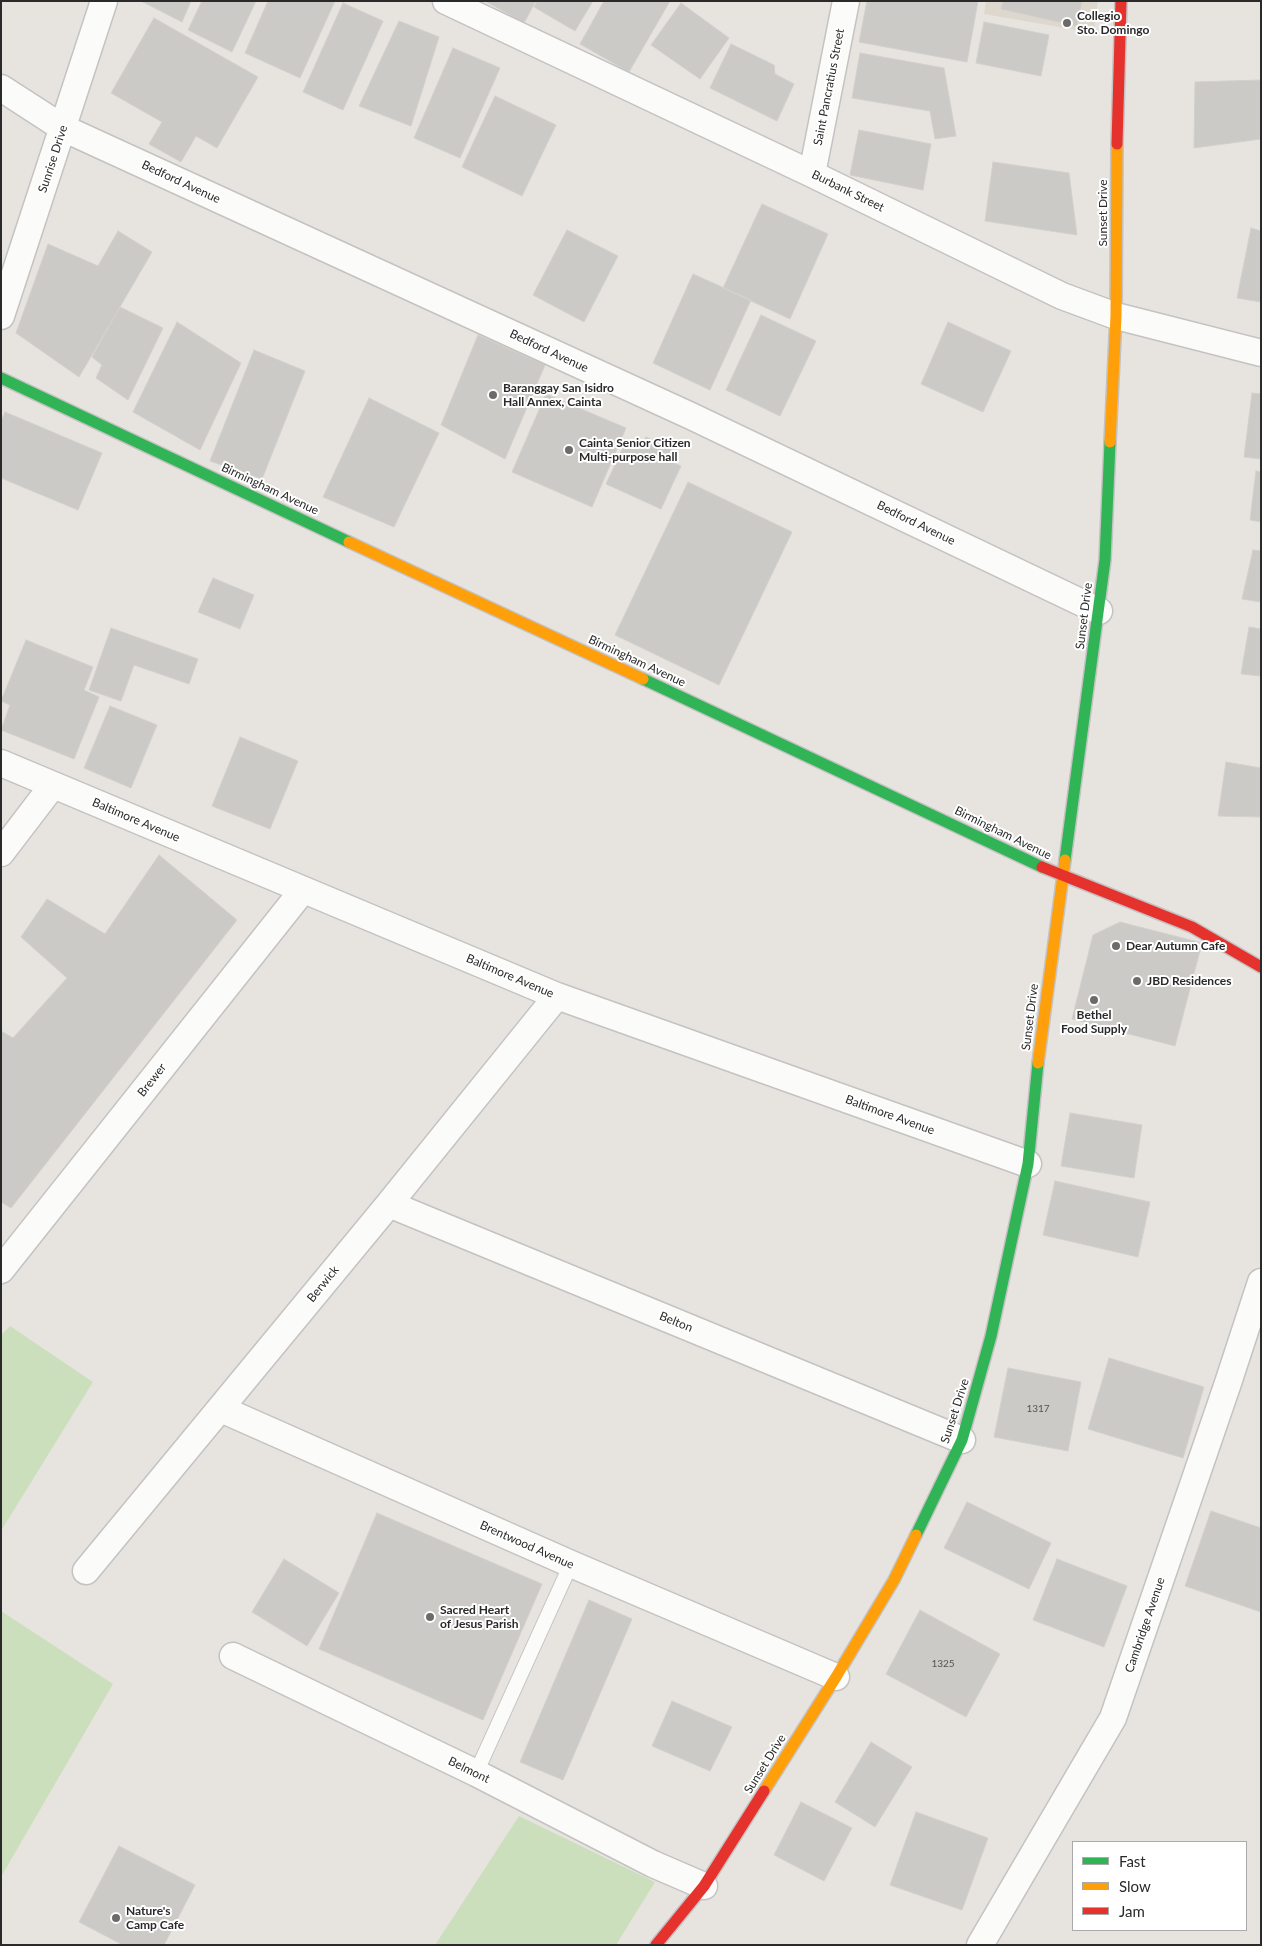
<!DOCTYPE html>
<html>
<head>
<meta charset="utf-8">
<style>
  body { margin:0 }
  #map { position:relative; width:1262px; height:1946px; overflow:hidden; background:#e7e4e0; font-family:Lato,sans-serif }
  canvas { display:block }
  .frame { position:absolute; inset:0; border:2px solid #2a2a2a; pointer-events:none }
  .legend { position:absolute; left:1072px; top:1841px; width:175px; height:90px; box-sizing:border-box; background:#fff; border:1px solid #aaa; margin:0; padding:6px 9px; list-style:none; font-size:15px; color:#2a2a2a }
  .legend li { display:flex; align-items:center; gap:10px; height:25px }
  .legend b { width:25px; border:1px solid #aaa }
</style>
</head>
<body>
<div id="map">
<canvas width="1262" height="1946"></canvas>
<div class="frame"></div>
<ul class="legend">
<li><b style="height:6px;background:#30b455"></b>Fast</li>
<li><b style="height:6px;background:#ff9f0a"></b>Slow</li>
<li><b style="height:6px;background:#e5322d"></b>Jam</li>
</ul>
</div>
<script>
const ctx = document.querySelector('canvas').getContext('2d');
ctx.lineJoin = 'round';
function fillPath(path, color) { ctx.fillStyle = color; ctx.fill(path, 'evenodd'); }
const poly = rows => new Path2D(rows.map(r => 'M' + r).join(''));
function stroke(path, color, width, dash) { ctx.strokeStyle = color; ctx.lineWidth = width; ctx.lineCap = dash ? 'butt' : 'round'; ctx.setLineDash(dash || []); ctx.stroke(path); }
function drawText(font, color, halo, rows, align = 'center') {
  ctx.font = font + ' Lato,sans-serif'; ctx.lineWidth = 4; ctx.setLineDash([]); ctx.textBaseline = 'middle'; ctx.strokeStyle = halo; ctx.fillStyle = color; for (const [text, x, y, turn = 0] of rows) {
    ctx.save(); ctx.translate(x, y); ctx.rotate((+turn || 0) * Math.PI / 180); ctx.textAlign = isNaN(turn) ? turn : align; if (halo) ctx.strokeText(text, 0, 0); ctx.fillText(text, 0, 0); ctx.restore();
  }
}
fillPath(poly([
  [986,1,1098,1,1094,33,984,14]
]), '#ded7cd');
fillPath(poly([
  [10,1326,93,1382,1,1531,1,1335],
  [1,1611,113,1684,1,1877],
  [519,1816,655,1882,616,1945,435,1945]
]), '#ccdfbd');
const building = poly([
  [141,1,191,1,182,22,141,1],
  [202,1,256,1,232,52,188,30,202,1],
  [268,1,335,1,300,78,245,53,268,1],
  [485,1,536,1,524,23,485,1],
  [537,1,593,1,575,31,534,7,537,1],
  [604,1,670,1,629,72,580,44,604,1],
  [867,1,978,1,967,62,859,42,867,1],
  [1003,1,1082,1,1077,26,1001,9,1003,1],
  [343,3,383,21,343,110,303,92,343,3],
  [681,3,729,38,700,79,651,45,681,3],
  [154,18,258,77,217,148,196,136,181,162,149,144,162,122,111,93,154,18],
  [399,21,439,37,411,126,359,106,399,21],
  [984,22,1049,35,1041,76,976,63,984,22],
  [731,44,774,65,775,74,794,84,777,121,710,88,731,44],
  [453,48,500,68,460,158,414,138,453,48],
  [860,53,944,68,956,136,935,139,930,111,852,98,860,53],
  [1261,80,1261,139,1194,148,1195,82,1261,80],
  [495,96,556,125,522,196,462,167,495,96],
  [859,130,931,144,923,190,850,175,859,130],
  [993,162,1069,173,1077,235,985,221,993,162],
  [762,204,828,234,790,319,723,288,762,204],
  [1251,228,1261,231,1261,302,1237,298,1251,228],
  [567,230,618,256,584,322,533,295,567,230],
  [118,231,152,252,79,377,16,333,48,244,98,266,118,231],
  [693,274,751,300,710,390,653,363,693,274],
  [120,307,163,328,128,400,96,378,102,365,92,357,120,307],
  [761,315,816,341,780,416,726,390,761,315],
  [177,322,241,363,200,450,133,412,177,322],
  [948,322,1011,351,983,412,921,384,948,322],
  [478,335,545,365,505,459,441,425,478,335],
  [254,350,305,371,262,479,210,461,254,350],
  [1252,393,1261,394,1261,459,1244,457,1252,393],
  [546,394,626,428,592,507,512,472,546,394],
  [369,398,439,433,394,527,323,497,369,398],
  [5,412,102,453,78,510,1,478,1,421,5,412],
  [646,437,672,449,667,460,681,466,661,509,606,484,626,441,641,448,646,437],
  [1256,471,1261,472,1261,522,1250,520,1256,471],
  [688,482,792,532,719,685,615,635,688,482],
  [1253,550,1261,551,1261,602,1242,599,1253,550],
  [213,578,254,595,240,629,198,612,213,578],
  [1249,627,1261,629,1261,676,1241,674,1249,627],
  [111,628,198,659,189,684,134,665,121,701,89,690,111,628],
  [26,640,93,667,84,690,99,697,74,759,1,730,10,705,1,701,26,640],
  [110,706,157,725,131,788,84,768,110,706],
  [240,737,298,761,270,829,212,806,240,737],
  [1226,762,1261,768,1261,817,1218,816,1226,762],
  [159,855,237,920,11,1208,1,1202,1,1031,13,1038,67,978,21,937,47,899,105,934,159,855],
  [1120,922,1202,943,1175,1046,1072,1019,1093,935,1120,922],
  [1070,1113,1142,1125,1134,1178,1061,1166,1070,1113],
  [1055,1181,1150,1202,1138,1257,1043,1235,1055,1181],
  [1109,1358,1204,1387,1183,1458,1088,1429,1109,1358],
  [1008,1368,1081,1382,1068,1451,994,1437,1008,1368],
  [967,1502,1051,1543,1029,1589,944,1548,967,1502],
  [1211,1511,1261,1528,1261,1612,1185,1586,1211,1511],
  [377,1513,542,1584,483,1720,319,1649,377,1513],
  [284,1559,339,1593,307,1646,252,1612,284,1559],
  [1057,1559,1127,1586,1104,1647,1033,1620,1057,1559],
  [589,1600,632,1619,563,1780,520,1762,589,1600],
  [920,1610,1000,1654,966,1717,886,1674,920,1610],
  [672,1701,732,1727,710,1771,652,1746,672,1701],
  [871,1742,912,1767,875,1827,835,1802,871,1742],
  [801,1802,852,1828,824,1881,774,1855,801,1802],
  [916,1812,988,1838,962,1910,890,1885,916,1812],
  [119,1846,195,1885,164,1945,123,1945,79,1922,119,1846]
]);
fillPath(building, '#cccac7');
stroke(building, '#d2d0cc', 1);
const lane = poly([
  [476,1773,571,1564]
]);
const street = poly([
  [446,1,812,174,1062,296,1116,316,1261,353],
  [1,88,63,128,691,416,1099,611],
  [812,174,846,1],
  [1,316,104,1],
  [1,763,557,996,1028,1164],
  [1,853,53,785],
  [389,1204,962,1440],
  [1,1270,303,890],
  [221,1409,571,1564,836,1677],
  [86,1571,389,1204,557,996],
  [233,1656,476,1773,653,1864,704,1886],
  [980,1945,1113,1718,1228,1383,1261,1282]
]);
const fast = poly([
  [1,378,349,542],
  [643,679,1042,867],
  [1065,860,1105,560,1110,442],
  [916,1535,962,1440,991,1336,1028,1164,1038,1063]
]);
const slow = poly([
  [1110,442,1116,316,1117,144],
  [349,542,643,679],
  [1038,1063,1065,860],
  [764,1791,836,1677,894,1580,916,1535]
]);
const jam = poly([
  [1117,144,1121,1],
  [1042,867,1192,927,1261,967],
  [656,1945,704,1886,764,1791]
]);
stroke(lane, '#c4c2c2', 16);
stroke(street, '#c4c2c2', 29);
stroke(fast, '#c4c2c2', 14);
stroke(slow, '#c4c2c2', 14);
stroke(jam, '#c4c2c2', 14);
stroke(lane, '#fbfbfa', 14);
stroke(street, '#fbfbfa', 26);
stroke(fast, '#30b455', 11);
stroke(slow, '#ff9f0a', 11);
stroke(jam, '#e5322d', 11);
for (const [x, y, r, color] of [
  [1067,23,5,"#6c6b6a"],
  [493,395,5,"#6c6b6a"],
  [569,450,5,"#6c6b6a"],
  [1116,946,5,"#6c6b6a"],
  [1137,981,5,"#6c6b6a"],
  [1094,1000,5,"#6c6b6a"],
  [430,1617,5,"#6c6b6a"],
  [116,1918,5,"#6c6b6a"]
]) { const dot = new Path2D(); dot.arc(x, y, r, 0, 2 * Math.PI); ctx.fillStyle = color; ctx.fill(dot); stroke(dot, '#fff', 2); }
drawText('10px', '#545453', null, [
  ["1317",1038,1409],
  ["1325",943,1664]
]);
drawText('bold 12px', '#2a2a2a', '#fff', [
  ["Collegio",1077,16],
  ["Sto. Domingo",1077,30],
  ["Baranggay San Isidro",503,388],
  ["Hall Annex, Cainta",503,402],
  ["Cainta Senior Citizen",579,443],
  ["Multi-purpose hall",579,457],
  ["Dear Autumn Cafe",1126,946],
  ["JBD Residences",1147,981],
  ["Bethel",1094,1015,"center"],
  ["Food Supply",1094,1029,"center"],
  ["Sacred Heart",440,1610],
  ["of Jesus Parish",440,1624],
  ["Nature's",126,1911],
  ["Camp Cafe",126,1925]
], 'left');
drawText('12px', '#2a2a2a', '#fff', [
  ["Saint Pancratius Street",829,87,-79],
  ["Sunrise Drive",53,159,-72],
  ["Bedford Avenue",181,182,25],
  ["Burbank Street",848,191,26],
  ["Sunset Drive",1103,213,-90],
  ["Bedford Avenue",549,351,25],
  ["Birmingham Avenue",270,489,25],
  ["Bedford Avenue",916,523,26],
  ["Sunset Drive",1084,616,-83],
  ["Birmingham Avenue",637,661,25],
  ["Baltimore Avenue",136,820,23],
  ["Birmingham Avenue",1003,833,26],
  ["Baltimore Avenue",510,976,23],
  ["Sunset Drive",1030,1017,-83],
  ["Brewer",152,1080,-52],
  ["Baltimore Avenue",890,1115,20],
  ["Berwick",323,1284,-51],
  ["Belton",676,1322,22],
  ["Sunset Drive",955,1411,-72],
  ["Brentwood Avenue",527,1545,24],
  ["Cambridge Avenue",1145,1625,-71],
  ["Sunset Drive",765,1764,-58],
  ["Belmont",469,1770,26]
]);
</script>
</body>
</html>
